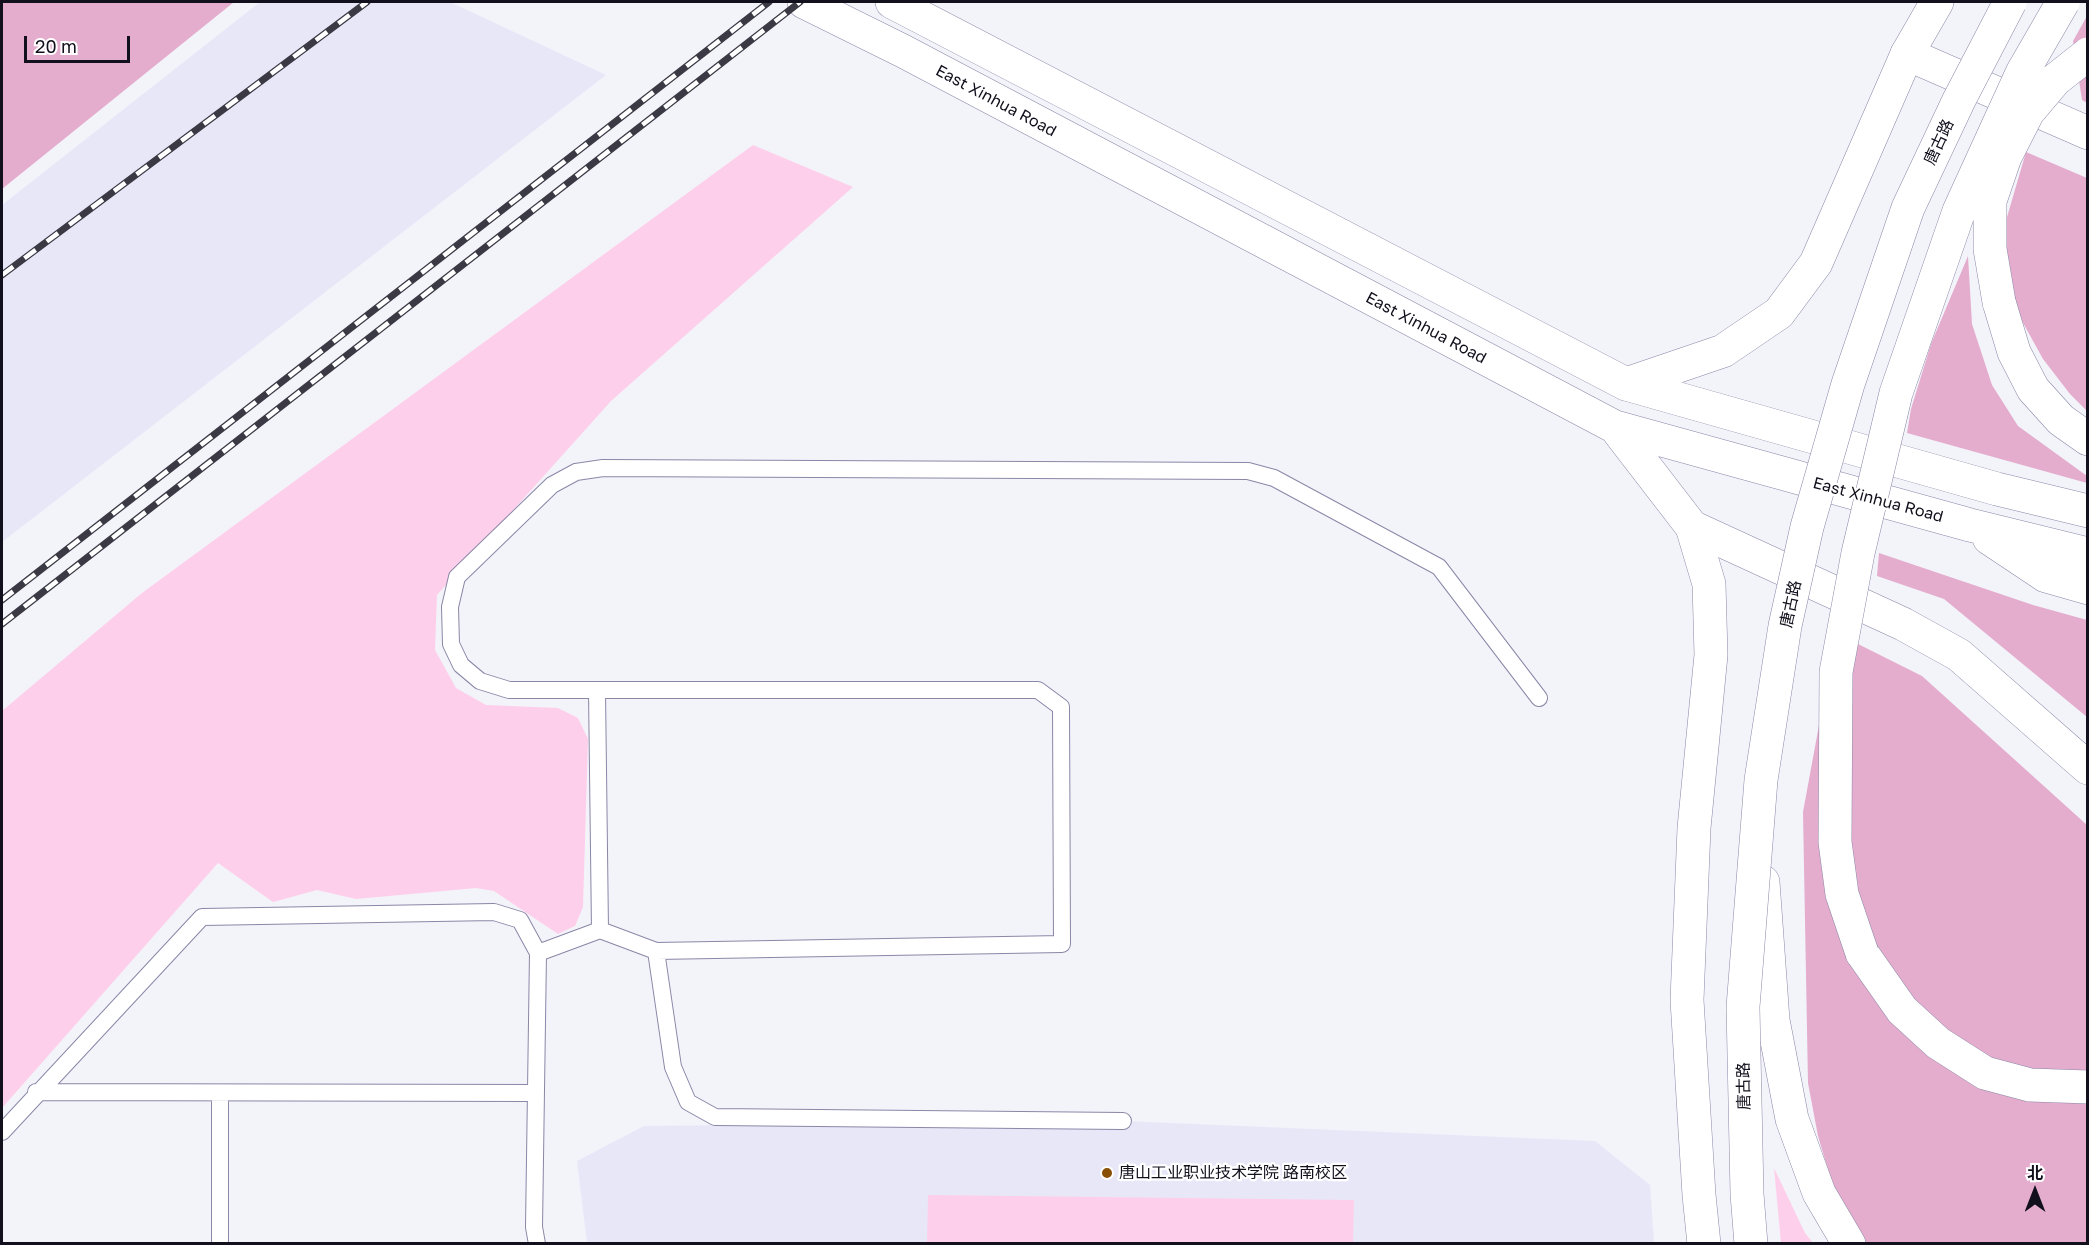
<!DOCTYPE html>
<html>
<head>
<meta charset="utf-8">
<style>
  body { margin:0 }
  #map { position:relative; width:2089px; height:1245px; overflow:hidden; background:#f3f3fa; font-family:"Golos Text","Noto Sans SC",sans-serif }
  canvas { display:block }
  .frame { position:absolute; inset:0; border:3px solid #11101c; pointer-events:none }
  .north { position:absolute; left:2005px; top:1161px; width:60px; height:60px; -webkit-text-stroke:4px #fff; paint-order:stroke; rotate:0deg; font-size:16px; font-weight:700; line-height:24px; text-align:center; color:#11101c }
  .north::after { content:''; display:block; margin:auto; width:21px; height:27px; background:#11101c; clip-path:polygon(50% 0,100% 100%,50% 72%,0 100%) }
  .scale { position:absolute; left:24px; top:36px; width:106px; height:27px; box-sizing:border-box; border:3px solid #11101c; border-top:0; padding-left:8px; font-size:18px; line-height:21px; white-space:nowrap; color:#11101c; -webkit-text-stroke:4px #fff; paint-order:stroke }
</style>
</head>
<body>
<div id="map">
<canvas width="2089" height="1245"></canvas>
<div class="frame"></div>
<div class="north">北</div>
<div class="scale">20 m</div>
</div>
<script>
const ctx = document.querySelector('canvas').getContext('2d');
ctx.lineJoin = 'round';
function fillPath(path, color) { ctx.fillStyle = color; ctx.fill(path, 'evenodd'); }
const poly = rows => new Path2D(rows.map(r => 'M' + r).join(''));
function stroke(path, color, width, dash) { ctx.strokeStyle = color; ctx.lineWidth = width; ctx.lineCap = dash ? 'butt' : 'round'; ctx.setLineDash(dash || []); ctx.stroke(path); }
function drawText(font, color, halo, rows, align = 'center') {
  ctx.font = font + ' "Golos Text","Noto Sans SC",sans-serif'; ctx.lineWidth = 4.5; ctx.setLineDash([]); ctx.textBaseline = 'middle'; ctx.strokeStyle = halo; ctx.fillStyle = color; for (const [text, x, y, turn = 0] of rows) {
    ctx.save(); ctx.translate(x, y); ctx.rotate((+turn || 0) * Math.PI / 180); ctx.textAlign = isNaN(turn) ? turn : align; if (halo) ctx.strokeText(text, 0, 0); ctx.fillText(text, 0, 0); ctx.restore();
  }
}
fillPath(poly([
  [260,2,450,2,606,75,2,542,2,205],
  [1123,1121,1595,1141,1650,1185,1654,1243,587,1243,577,1161,644,1126]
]), '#e8e7f8');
fillPath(poly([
  [753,145,853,187,611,401,437,595,435,650,456,688,486,705,558,708,578,718,588,739,583,907,575,926,558,934,494,891,476,888,356,899,317,890,273,902,218,863,2,1108,2,711,142,593],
  [1774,1168,1805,1233,1813,1243,1781,1243],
  [928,1195,1354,1200,1353,1243,927,1243]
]), '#fecfea');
fillPath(poly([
  [2,2,234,2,2,189],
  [2087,16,2087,103,2082,100,2073,41],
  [2026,152,2087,178,2087,411,2070,394,2043,359,2022,321,2005,267,2005,224],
  [1968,256,1972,324,1992,385,2018,426,2087,476,2087,483,1907,433,1911,409,1931,344],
  [1879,553,2033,605,2087,620,2087,717,1944,599,1877,576],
  [1836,633,1922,676,2087,825,2087,1243,1861,1243,1835,1193,1818,1136,1808,1083,1803,812]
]), '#e4accd');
const service = poly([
  [600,930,656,951,673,1067,688,1102,715,1117,1123,1121],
  [656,951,1062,944,1061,707,1038,690,509,690,480,681,461,665,451,644,450,607,457,577,552,485,576,472,603,468,1248,471,1274,478,1439,567,1539,698],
  [36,1092,535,1093],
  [220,1094,220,1244],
  [2,1132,202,917,494,912,520,920,538,953],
  [537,1244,534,1227,538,953,600,930,597,691]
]);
const minor = poly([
  [1907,54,2088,133],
  [1692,527,1903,624,1959,655,2088,768]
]);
const primary = poly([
  [804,2,903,51,1615,427,1970,525,2088,554],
  [892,2,1626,384,1997,489,2088,511],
  [1999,302,2014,352,2033,389,2061,420,2088,439],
  [1626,384,1723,351,1779,313,1816,263,1907,54,1937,2],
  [1615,427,1692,527,1709,584,1711,655,1694,828,1687,1000,1699,1195,1704,1244],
  [1989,538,2046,576,2088,588],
  [1763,882,1773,1020,1792,1119,1819,1193,1849,1244],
  [1862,953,1902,1010,1938,1043,1985,1073,2030,1085,2088,1087]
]);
stroke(service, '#8a87a7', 18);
stroke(minor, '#8a87a7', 34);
stroke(primary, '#8a87a7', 34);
stroke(service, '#fff', 16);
stroke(minor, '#fff', 33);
stroke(primary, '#fff', 33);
const rail = poly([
  [2,275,367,2],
  [2,600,769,2],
  [2,624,800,2]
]);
stroke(rail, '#3a3944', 7);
stroke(rail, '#fff', 4.5, [14]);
const primaryBridge = poly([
  [1999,302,1990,249,1990,201,2005,157,2028,112,2055,80,2088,54],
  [1862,953,1842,894,1835,842,1836,672,1858,553,1896,393,1959,211,2022,73,2063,2],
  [1751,1244,1747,1194,1743,1007,1761,780,1785,626,1807,527,1848,384,1908,208,1959,100,2010,2]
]);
stroke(primaryBridge, '#8a87a7', 34, []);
stroke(primaryBridge, '#fff', 33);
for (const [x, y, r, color] of [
  [1107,1173,6,"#895006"]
]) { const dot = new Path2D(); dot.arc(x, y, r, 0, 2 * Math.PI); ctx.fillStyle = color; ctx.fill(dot); stroke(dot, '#fff', 2); }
drawText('16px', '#11101c', '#fff', [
  ["East Xinhua Road",996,101,28],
  ["唐古路",1939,142,-65],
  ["East Xinhua Road",1426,328,28],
  ["East Xinhua Road",1878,500,15],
  ["唐古路",1791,604,-78],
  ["唐古路",1744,1086,-91]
]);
drawText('16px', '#11101c', '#fff', [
  ["唐山工业职业技术学院 路南校区",1119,1173]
], 'left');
</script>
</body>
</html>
